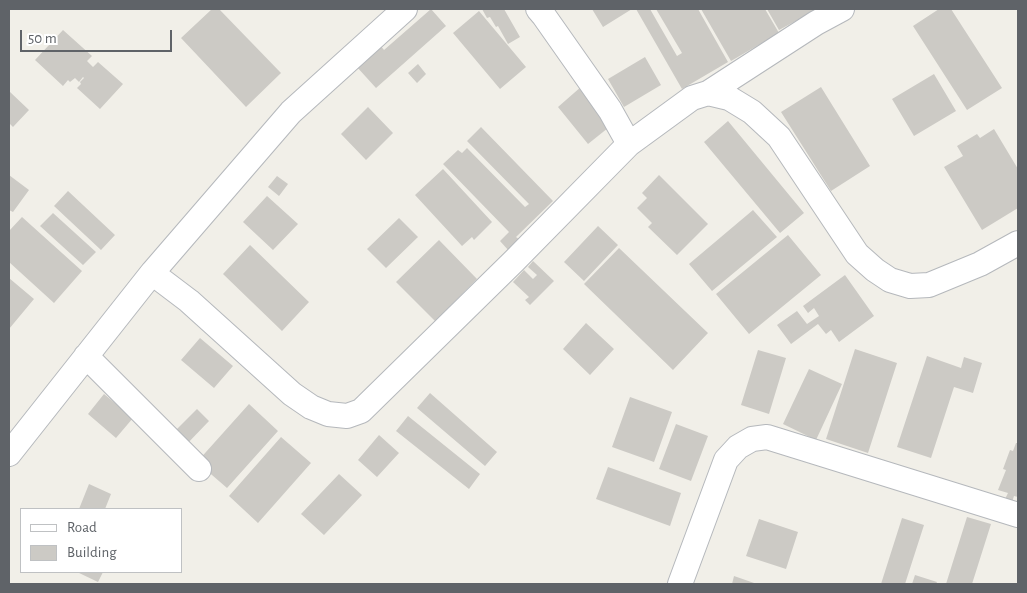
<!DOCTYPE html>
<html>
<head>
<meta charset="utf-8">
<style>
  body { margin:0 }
  #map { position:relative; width:1027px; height:593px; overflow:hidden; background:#f1efe8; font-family:"Alegreya Sans",sans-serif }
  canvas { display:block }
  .frame { position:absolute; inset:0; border:10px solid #5f6368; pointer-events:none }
  .legend { position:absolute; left:20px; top:508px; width:162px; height:65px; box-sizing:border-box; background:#fff; border:1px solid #bfc1c3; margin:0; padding:6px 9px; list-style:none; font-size:15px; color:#5f6368 }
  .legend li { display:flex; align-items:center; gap:10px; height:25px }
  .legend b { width:25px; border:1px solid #bfc1c3 }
  .scale { position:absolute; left:20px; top:30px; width:152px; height:22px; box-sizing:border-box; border:2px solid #5f6368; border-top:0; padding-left:6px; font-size:15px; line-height:18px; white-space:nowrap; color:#5f6368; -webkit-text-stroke:4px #fff; paint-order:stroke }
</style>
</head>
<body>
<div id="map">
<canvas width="1027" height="593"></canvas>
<div class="frame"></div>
<ul class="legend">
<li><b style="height:6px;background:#fff"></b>Road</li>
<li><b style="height:14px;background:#cccac5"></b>Building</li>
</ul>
<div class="scale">50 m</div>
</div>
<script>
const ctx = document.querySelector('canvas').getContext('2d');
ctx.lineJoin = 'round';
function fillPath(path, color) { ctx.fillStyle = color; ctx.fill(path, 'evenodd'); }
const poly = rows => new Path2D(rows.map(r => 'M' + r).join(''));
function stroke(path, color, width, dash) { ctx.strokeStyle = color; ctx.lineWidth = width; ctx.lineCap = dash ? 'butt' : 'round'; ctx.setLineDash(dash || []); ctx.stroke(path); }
fillPath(poly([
  [212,9,219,9,281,73,246,107,181,38],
  [431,9,446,26,376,88,356,66,380,45,384,50],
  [482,9,504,9,520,37,508,44,498,26,496,27,490,17,487,18],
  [592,9,632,9,603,27],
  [636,9,650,9,677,56,682,53,656,9,698,9,728,62,682,89],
  [701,9,765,9,779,33,731,61],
  [767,9,818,9,779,30],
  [939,9,951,9,1002,88,967,110,913,26],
  [479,11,526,67,500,89,453,33],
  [63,30,92,56,87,61,93,67,98,62,123,84,100,109,77,88,81,84,80,82,84,78,83,77,79,82,75,78,70,82,68,80,63,86,35,60],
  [645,57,661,85,624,107,608,79],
  [418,64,426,74,417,83,408,73],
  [934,74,956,111,914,136,892,99],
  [582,86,613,124,588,144,558,107],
  [821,87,870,166,831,191,781,112],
  [9,91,29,110,13,127,9,123],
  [368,107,393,133,366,160,341,134],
  [728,121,804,213,780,233,704,142],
  [481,127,553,201,516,237,520,240,509,251,500,241,509,232,443,164,458,150,462,153,467,148,525,207,529,204,467,141],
  [994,129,1018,169,1018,208,982,230,944,167,963,156,957,146,977,134,980,138],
  [443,169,492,222,474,240,472,237,462,246,415,195],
  [9,175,29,190,13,212,9,210],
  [659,175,708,224,677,255,648,227,652,223,637,208,647,198,642,193],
  [277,176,288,184,279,196,268,187],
  [68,191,115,235,101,250,54,206],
  [267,196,298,224,273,250,243,222],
  [753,210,777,237,712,291,689,264],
  [53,213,96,252,83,265,40,226],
  [22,217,82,271,54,303,9,262,9,231],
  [399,218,418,237,386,268,367,249],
  [598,226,618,245,584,281,564,262],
  [788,235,821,275,749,334,716,294],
  [439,240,477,279,435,321,396,282],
  [250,245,309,302,282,331,223,274],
  [619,248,708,333,673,370,584,284],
  [533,261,554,281,530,305,525,300,529,297,513,282,524,270,533,279,537,275,528,267],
  [845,275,874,316,839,342,831,330,826,334,818,324,791,344,777,325,797,311,807,324,819,316,814,308,808,313,803,306],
  [9,278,34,299,9,329],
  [586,323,614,349,590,375,563,349],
  [200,338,233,366,214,388,181,360],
  [855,349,897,363,868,453,826,439],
  [758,350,786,358,769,414,741,405],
  [927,356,961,368,964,357,982,363,973,393,954,387,931,458,897,447],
  [809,369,842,384,816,440,783,424],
  [430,393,497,452,485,466,417,408],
  [104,394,133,418,116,438,88,414],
  [630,397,672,412,654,462,612,447],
  [249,404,278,431,227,488,197,462],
  [197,409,209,421,185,446,172,434],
  [408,416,480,474,469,489,396,431],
  [676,424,708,436,691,481,659,469],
  [379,435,399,453,377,477,358,460],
  [281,437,311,463,258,523,229,496],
  [1016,443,1018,443,1018,497,1014,496,1012,502,1005,499,1008,493,998,490,1006,470,1003,469,1010,450,1013,451],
  [608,467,681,493,670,526,596,499],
  [339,474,362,495,324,535,301,514],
  [89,484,111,494,105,509,79,509],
  [967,517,991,524,972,584,946,584],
  [902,518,924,525,905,584,881,584],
  [759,519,798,532,786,569,746,556],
  [77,572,103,572,98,582],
  [915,575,937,582,936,584,912,584],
  [734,576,757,584,732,584]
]), '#cccac5');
const minor = poly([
  [538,9,544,16,610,110,629,144],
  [708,93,816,23,842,9],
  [152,273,189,301,292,394,311,407,328,414,347,416,361,411,514,261,629,144,692,98,708,93,729,98,752,112,779,137,857,254,875,270,890,280,910,286,929,285,980,264,1018,243],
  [86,356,199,469],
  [9,454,152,273,291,112,405,9],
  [680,584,726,460,738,447,752,439,767,437,1018,515]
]);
stroke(minor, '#b5b8bc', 26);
stroke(minor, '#fff', 24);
</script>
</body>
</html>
